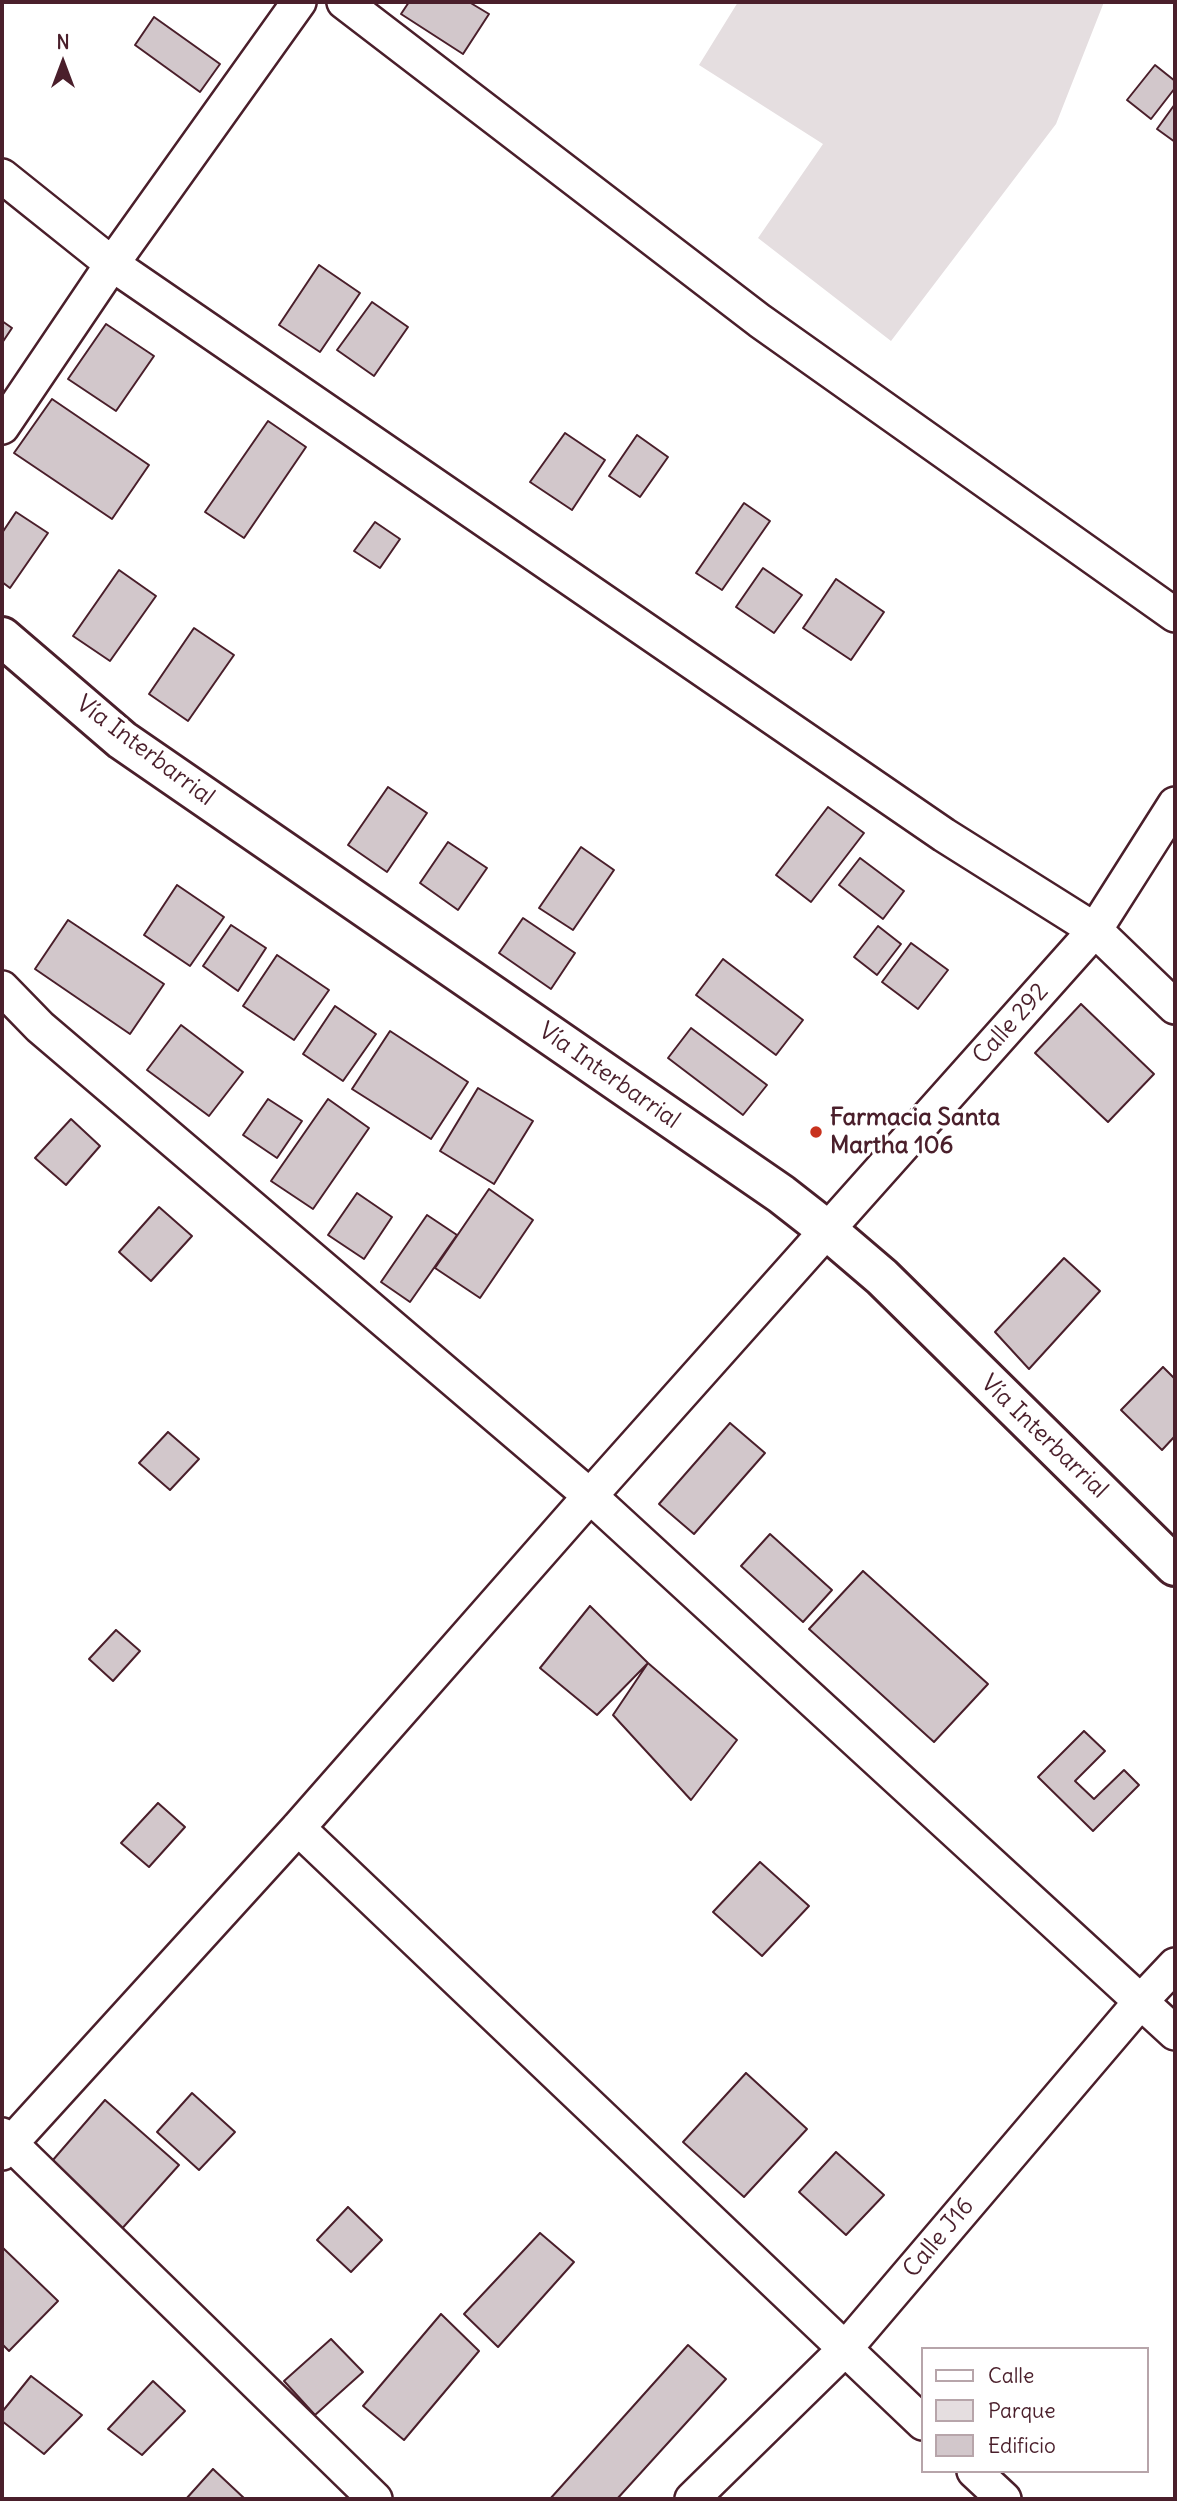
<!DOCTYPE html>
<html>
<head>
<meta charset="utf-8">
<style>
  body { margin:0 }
  #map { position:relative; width:1177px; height:2501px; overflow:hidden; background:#fff; font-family:Delius,sans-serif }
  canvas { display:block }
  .frame { position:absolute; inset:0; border:4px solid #4a1f2b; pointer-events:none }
  .legend { position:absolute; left:921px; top:2347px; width:228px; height:126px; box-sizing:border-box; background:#fff; border:2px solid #b7a5aa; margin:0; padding:9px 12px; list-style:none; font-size:21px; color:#4a1f2b }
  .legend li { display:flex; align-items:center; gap:14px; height:35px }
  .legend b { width:35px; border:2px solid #b7a5aa }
  .north { position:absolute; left:28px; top:28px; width:70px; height:70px; -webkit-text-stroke:5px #fff; paint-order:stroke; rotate:0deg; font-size:19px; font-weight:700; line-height:28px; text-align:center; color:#4a1f2b }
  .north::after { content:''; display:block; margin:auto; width:24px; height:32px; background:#4a1f2b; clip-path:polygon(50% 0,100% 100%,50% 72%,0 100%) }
</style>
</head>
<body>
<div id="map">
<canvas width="1177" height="2501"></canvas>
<div class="frame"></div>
<ul class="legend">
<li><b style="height:9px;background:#fff"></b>Calle</li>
<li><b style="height:19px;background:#e5dee0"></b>Parque</li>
<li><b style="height:19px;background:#d2c7cb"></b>Edificio</li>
</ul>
<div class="north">N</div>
</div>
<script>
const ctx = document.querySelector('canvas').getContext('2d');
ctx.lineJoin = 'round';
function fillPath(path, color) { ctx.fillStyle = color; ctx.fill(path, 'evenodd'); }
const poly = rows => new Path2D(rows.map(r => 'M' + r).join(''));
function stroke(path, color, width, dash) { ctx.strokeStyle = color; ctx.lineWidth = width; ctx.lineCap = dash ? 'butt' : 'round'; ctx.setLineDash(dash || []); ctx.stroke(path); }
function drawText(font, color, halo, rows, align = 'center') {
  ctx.font = font + ' Delius,sans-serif'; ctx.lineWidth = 7; ctx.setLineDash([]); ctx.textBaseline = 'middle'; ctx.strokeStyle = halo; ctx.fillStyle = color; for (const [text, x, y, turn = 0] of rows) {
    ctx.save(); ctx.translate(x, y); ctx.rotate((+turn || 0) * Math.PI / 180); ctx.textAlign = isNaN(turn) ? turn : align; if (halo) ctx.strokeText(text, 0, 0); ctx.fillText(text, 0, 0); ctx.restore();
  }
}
fillPath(poly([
  [738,2,1104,2,1056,124,891,341,758,238,823,144,699,65]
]), '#e5dee0');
const building = poly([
  [409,2,469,2,489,14,463,54,401,14,409,2],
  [154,17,220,64,200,92,135,45,154,17],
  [1155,65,1175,81,1175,88,1151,119,1127,100,1155,65],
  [1175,104,1175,142,1157,129,1175,104],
  [319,265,360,293,320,352,279,325,319,265],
  [372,302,408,327,374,376,337,350,372,302],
  [2,321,12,328,2,343,2,321],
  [106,324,154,356,116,411,68,379,106,324],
  [52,399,149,465,112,519,14,453,52,399],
  [268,421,306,447,244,538,205,512,268,421],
  [565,433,605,460,572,510,530,482,565,433],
  [637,435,668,457,640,497,609,476,637,435],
  [744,503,770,521,722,590,696,573,744,503],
  [16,512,48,533,10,588,2,582,2,533,16,512],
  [375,522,400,539,380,568,354,551,375,522],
  [763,568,802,595,774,633,736,607,763,568],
  [119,570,156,596,110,661,73,636,119,570],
  [836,579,884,612,851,660,803,628,836,579],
  [194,628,234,655,188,721,149,694,194,628],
  [388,787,427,813,387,872,348,845,388,787],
  [828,807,864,833,811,902,776,875,828,807],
  [448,842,487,868,458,910,420,883,448,842],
  [581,847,614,870,573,930,539,908,581,847],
  [860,858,904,891,883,919,839,885,860,858],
  [177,885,224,917,190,966,144,935,177,885],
  [523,918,575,953,551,989,499,953,523,918],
  [68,920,164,984,130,1034,35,969,68,920],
  [231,925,266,948,238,991,203,966,231,925],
  [878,926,901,944,877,975,854,957,878,926],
  [911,943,948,970,918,1009,882,982,911,943],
  [277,955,329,990,294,1040,243,1006,277,955],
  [723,959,803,1020,776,1055,696,995,723,959],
  [1081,1004,1154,1074,1108,1122,1035,1053,1081,1004],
  [335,1006,376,1034,343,1081,303,1054,335,1006],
  [181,1025,243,1072,209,1116,147,1070,181,1025],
  [691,1028,767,1085,743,1115,668,1058,691,1028],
  [390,1031,468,1082,431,1139,352,1089,390,1031],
  [478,1088,533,1121,494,1184,440,1151,478,1088],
  [268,1099,302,1121,277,1158,243,1135,268,1099],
  [328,1099,369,1128,313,1209,271,1181,328,1099],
  [71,1119,100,1146,66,1185,35,1158,71,1119],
  [489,1189,533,1220,480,1298,435,1268,489,1189],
  [357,1193,392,1217,364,1259,328,1235,357,1193],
  [159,1207,192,1236,151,1281,119,1252,159,1207],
  [427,1215,457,1235,410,1302,381,1282,427,1215],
  [1064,1258,1100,1291,1029,1369,995,1332,1064,1258],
  [1163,1367,1175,1379,1175,1436,1162,1450,1121,1410,1163,1367],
  [730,1423,765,1453,694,1534,659,1504,730,1423],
  [168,1432,199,1459,170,1490,139,1463,168,1432],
  [770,1534,832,1590,803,1622,741,1566,770,1534],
  [863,1571,988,1684,934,1742,809,1629,863,1571],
  [590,1606,648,1663,597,1715,540,1668,590,1606],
  [116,1630,140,1651,113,1681,89,1659,116,1630],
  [648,1663,737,1740,691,1800,613,1715,648,1663],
  [1084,1731,1105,1751,1075,1781,1094,1799,1124,1770,1139,1785,1093,1831,1038,1777,1084,1731],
  [158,1803,185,1827,149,1867,121,1843,158,1803],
  [760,1862,809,1906,762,1956,713,1912,760,1862],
  [746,2073,807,2129,744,2197,683,2142,746,2073],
  [192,2093,235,2132,199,2170,157,2132,192,2093],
  [105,2100,179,2165,119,2232,46,2168,105,2100],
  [836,2152,884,2195,846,2235,799,2192,836,2152],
  [348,2207,382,2240,351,2272,317,2240,348,2207],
  [540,2233,574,2262,498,2347,464,2314,540,2233],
  [2,2247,58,2301,9,2351,2,2344,2,2247],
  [441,2314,479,2351,404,2440,363,2406,441,2314],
  [331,2339,363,2372,315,2415,284,2381,331,2339],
  [688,2345,726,2379,617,2499,550,2499,688,2345],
  [31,2376,82,2415,44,2454,2,2421,2,2412,31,2376],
  [153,2381,185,2411,142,2455,108,2429,153,2381],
  [213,2469,245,2499,186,2499,213,2469]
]);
fillPath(building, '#d2c7cb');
stroke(building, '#4a1f2b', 2);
const street = poly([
  [344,2,760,321,1175,615],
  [2,176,112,264,944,835,1095,930,1175,1007],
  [2,427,112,264,299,2],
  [2,988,40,1027,590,1496,1175,2033],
  [298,1828,923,2423],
  [2,2135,375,2499],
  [2,2153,298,1828,590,1496,1095,930,1175,804],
  [974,2471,1004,2499],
  [692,2499,844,2350,1142,2000,1175,1965]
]);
const primary = poly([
  [2,637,122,740,781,1194,827,1230,882,1277,1175,1566]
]);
stroke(street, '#4a1f2b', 38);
stroke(primary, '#4a1f2b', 44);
stroke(street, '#fff', 33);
stroke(primary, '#fff', 38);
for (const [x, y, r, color] of [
  [816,1132,7,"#c8321e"]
]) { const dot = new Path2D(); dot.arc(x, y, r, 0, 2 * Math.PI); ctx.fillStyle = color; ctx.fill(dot); stroke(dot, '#fff', 2.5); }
drawText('24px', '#4a1f2b', '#fff', [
  ["Vía Interbarrial",145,751,37],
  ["Calle 292",1011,1024,-48],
  ["Vía Interbarrial",609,1076,35],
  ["Vía Interbarrial",1044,1437,44],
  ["Calle J16",939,2238,-50]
]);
drawText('bold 24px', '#4a1f2b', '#fff', [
  ["Farmacia Santa",830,1118],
  ["Martha 106",830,1146]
], 'left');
</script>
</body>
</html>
